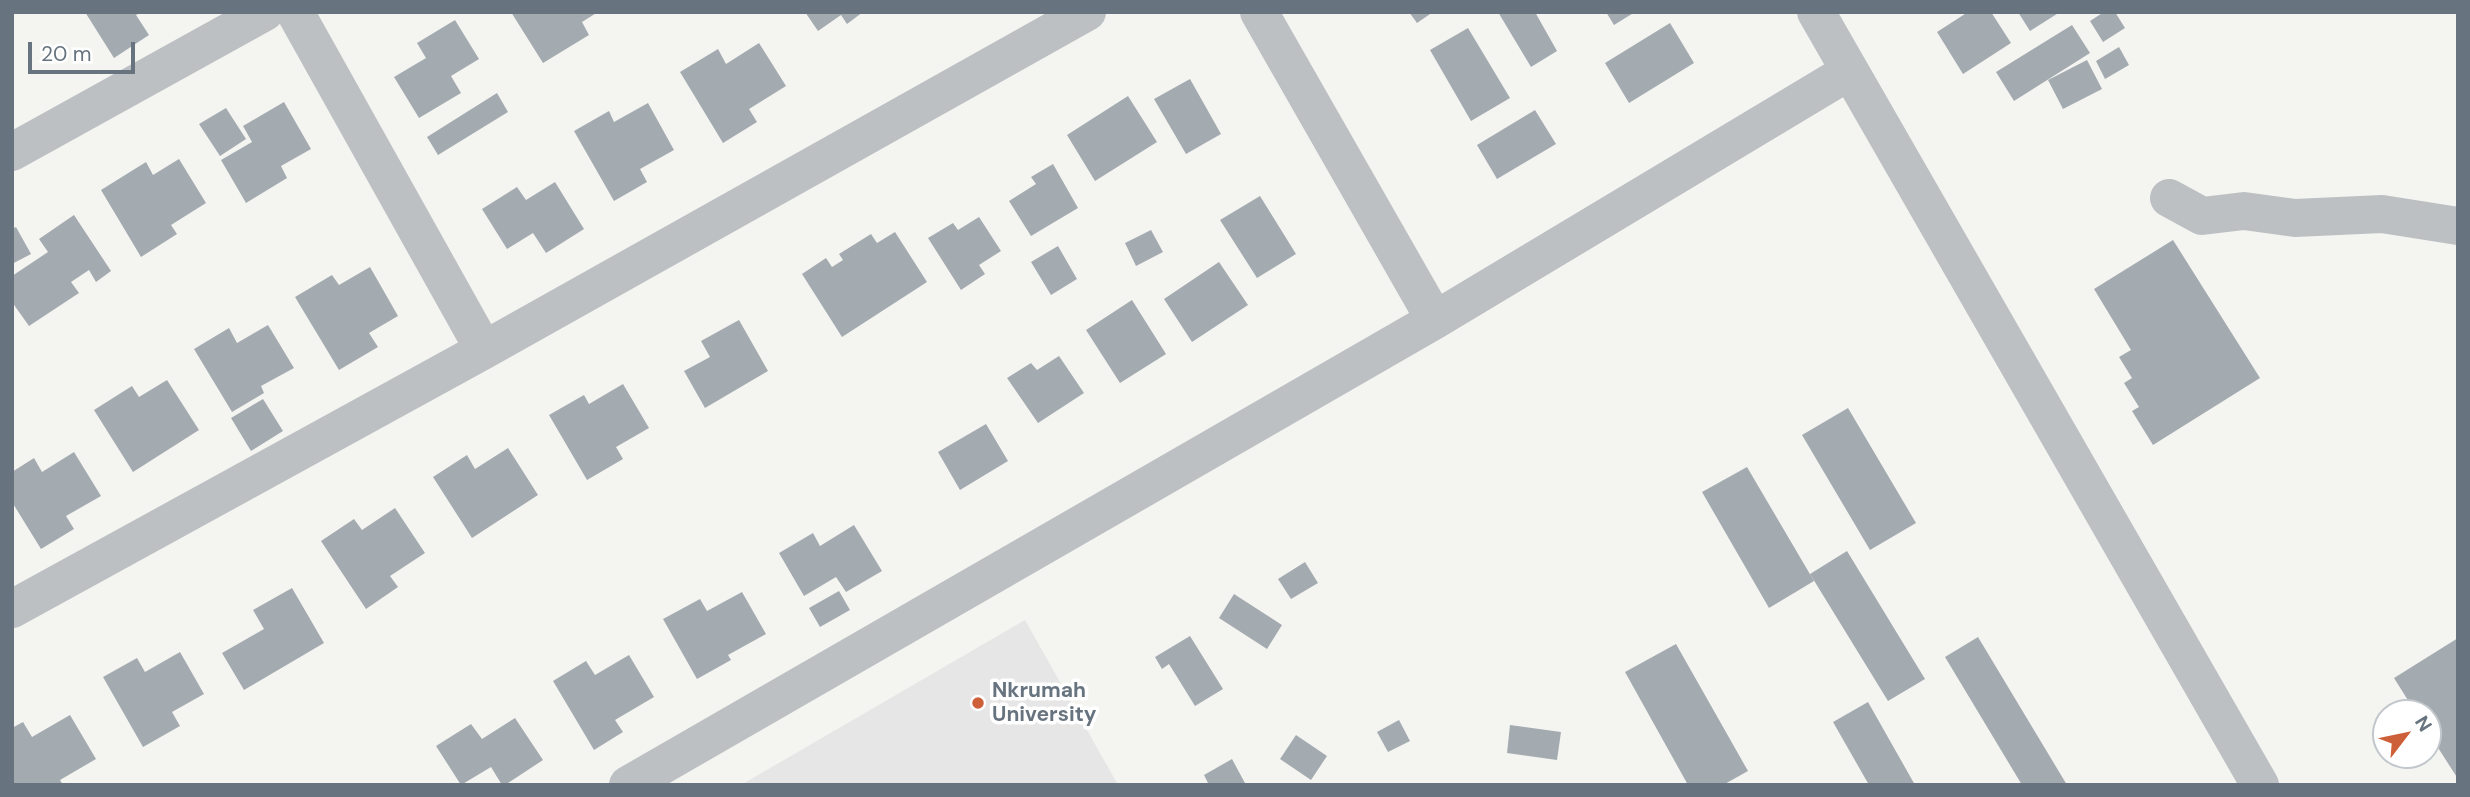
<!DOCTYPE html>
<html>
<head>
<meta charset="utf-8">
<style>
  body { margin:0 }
  #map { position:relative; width:2470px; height:797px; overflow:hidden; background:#f4f4f1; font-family:"DM Sans",sans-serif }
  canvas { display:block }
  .frame { position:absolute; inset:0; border:14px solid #67747f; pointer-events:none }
  .north { position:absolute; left:2372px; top:699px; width:70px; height:70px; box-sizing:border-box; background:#fff; border:2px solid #c2c7cc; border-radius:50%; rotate:58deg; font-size:19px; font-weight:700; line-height:28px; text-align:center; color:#67747f }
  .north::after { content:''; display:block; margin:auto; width:24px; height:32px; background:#cd5f39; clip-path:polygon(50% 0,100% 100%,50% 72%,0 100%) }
  .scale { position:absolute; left:28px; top:42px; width:107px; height:32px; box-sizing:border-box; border:4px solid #67747f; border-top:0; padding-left:9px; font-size:21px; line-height:24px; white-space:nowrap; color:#67747f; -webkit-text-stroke:5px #fff; paint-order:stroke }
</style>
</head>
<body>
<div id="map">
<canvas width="2470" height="797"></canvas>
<div class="frame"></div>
<div class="north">N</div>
<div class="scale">20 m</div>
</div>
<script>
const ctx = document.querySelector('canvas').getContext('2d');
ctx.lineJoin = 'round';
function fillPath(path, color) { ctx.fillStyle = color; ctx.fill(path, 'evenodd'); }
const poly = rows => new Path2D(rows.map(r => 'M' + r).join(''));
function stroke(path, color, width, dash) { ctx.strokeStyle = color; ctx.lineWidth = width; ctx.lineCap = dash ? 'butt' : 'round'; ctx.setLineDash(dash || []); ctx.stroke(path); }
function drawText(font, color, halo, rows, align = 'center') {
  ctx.font = font + ' "DM Sans",sans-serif'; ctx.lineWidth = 7; ctx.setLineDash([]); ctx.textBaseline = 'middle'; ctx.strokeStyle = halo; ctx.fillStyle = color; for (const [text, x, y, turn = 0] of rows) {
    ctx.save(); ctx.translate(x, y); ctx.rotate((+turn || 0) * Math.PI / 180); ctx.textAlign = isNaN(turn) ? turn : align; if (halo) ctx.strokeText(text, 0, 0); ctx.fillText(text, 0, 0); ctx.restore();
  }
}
fillPath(poly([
  [1025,620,1118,785,741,785]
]), '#e5e6e5');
fillPath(poly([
  [85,12,141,12,136,15,149,35,114,58],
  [511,12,598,12,582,22,589,35,543,63],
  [805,12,863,12,847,24,841,15,818,31],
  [1409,12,1433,12,1417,23],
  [1498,12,1535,12,1557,51,1531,67],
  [1606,12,1635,12,1614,25],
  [1968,12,1991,12,2011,43,1963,74,1937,32],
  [2018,12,2060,12,2030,31],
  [2104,12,2115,12,2125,28,2103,42,2090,21],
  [455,20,479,59,451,76,461,93,419,118,394,77,426,58,417,43],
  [1670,23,1694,63,1629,103,1605,63],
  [2072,25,2090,53,2014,101,1996,72],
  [1468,28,1510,98,1471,121,1430,50],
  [759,43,786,86,749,109,757,122,723,143,680,72,718,49,726,64],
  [2119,47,2129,65,2105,79,2096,61],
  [2087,60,2102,89,2063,109,2048,80],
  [1190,79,1221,134,1186,154,1154,99],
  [497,93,508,112,438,155,427,137],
  [1128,96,1157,142,1095,181,1067,135],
  [284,102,311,149,281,166,287,178,246,203,221,160,252,142,243,126],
  [648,103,674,150,640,169,647,182,614,201,574,131,609,111,614,122],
  [226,108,246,139,220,156,199,124],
  [1535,110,1556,144,1497,179,1477,145],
  [179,159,206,203,171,225,177,234,141,257,101,190,146,162,153,175],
  [1053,164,1078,208,1031,236,1009,201,1036,184,1031,177],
  [555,182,584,229,546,253,533,233,507,249,482,209,517,187,526,200],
  [1260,196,1296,254,1257,278,1220,220],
  [74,215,111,271,96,282,89,270,71,282,79,293,29,326,12,302,12,276,48,252,39,239],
  [979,217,1001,251,979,265,985,274,961,290,928,238,953,223,958,230],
  [16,227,31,254,12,264,12,229],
  [1151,230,1163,252,1136,266,1125,243],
  [895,232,927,282,842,337,802,274,826,258,832,267,843,260,839,254,871,234,877,243],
  [2173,240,2260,378,2153,445,2132,411,2139,407,2124,383,2132,378,2119,357,2131,350,2094,289],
  [1058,246,1077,279,1051,295,1031,262],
  [1219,262,1248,305,1192,342,1164,299],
  [370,267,398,316,369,333,378,347,339,370,295,297,332,275,339,285],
  [1132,300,1166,354,1120,383,1086,330],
  [739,320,768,371,705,408,684,371,710,357,701,341],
  [268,325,294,368,261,386,264,393,232,412,194,349,229,328,237,343],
  [1059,356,1084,393,1038,423,1007,378,1031,363,1037,370],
  [167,380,199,430,133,472,94,410,132,386,139,397],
  [623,384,649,428,616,447,623,459,587,480,549,415,584,395,589,404],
  [263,399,283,431,251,451,231,418],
  [1848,408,1916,523,1870,550,1802,435],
  [986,424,1008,461,960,490,938,452],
  [508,448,538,495,472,538,433,477,467,455,475,469],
  [74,452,101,496,66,516,74,529,41,549,12,502,12,472,34,458,42,472],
  [1747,467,1814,581,1769,608,1702,492],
  [395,508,425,553,390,576,398,587,366,609,321,541,354,519,362,530],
  [854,525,882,571,846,592,836,577,804,596,779,553,813,533,820,546],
  [1847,551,1925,679,1888,701,1810,574],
  [1305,562,1318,583,1291,599,1278,579],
  [292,588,324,643,244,690,222,653,264,629,253,610],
  [839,591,850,610,820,627,809,608],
  [742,592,766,634,728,655,731,660,697,679,663,619,700,599,707,611],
  [1234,594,1282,625,1267,649,1219,618],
  [1190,636,1223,689,1195,706,1169,664,1162,669,1155,657],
  [1978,637,2067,785,2022,785,1945,657],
  [2458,638,2458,779,2428,732,2428,713,2416,713,2394,678],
  [1676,644,1748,771,1723,785,1688,785,1625,672],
  [180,652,204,694,172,712,180,726,143,747,103,677,137,658,145,672],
  [629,655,654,697,615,720,623,732,594,750,553,681,586,661,595,675],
  [1868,702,1915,785,1869,785,1833,722],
  [70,715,96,759,60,780,63,785,13,785,12,728,23,722,32,737],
  [515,718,543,760,505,785,502,785,491,767,461,785,436,746,471,724,482,739],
  [1399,720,1410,741,1388,752,1377,732],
  [1510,725,1561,732,1557,760,1507,753],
  [1296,735,1327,756,1311,780,1280,759],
  [1232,759,1246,785,1209,785,1204,775]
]), '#a4abb0');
stroke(poly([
  [295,12,484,350],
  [1259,12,1435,320],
  [1816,12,2260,785],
  [12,152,265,12],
  [2169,198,2202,216,2244,211,2295,218,2382,214,2458,226],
  [12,609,484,350,1087,12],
  [628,785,1435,320,1850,71]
]), '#bcc0c3', 38);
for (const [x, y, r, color] of [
  [978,703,7,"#cd5f39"]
]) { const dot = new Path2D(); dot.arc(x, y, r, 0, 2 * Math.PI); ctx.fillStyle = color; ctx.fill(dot); stroke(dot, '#fff', 2.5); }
drawText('bold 21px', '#67747f', '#fff', [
  ["Nkrumah",992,691],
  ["University",992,715]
], 'left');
</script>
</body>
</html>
